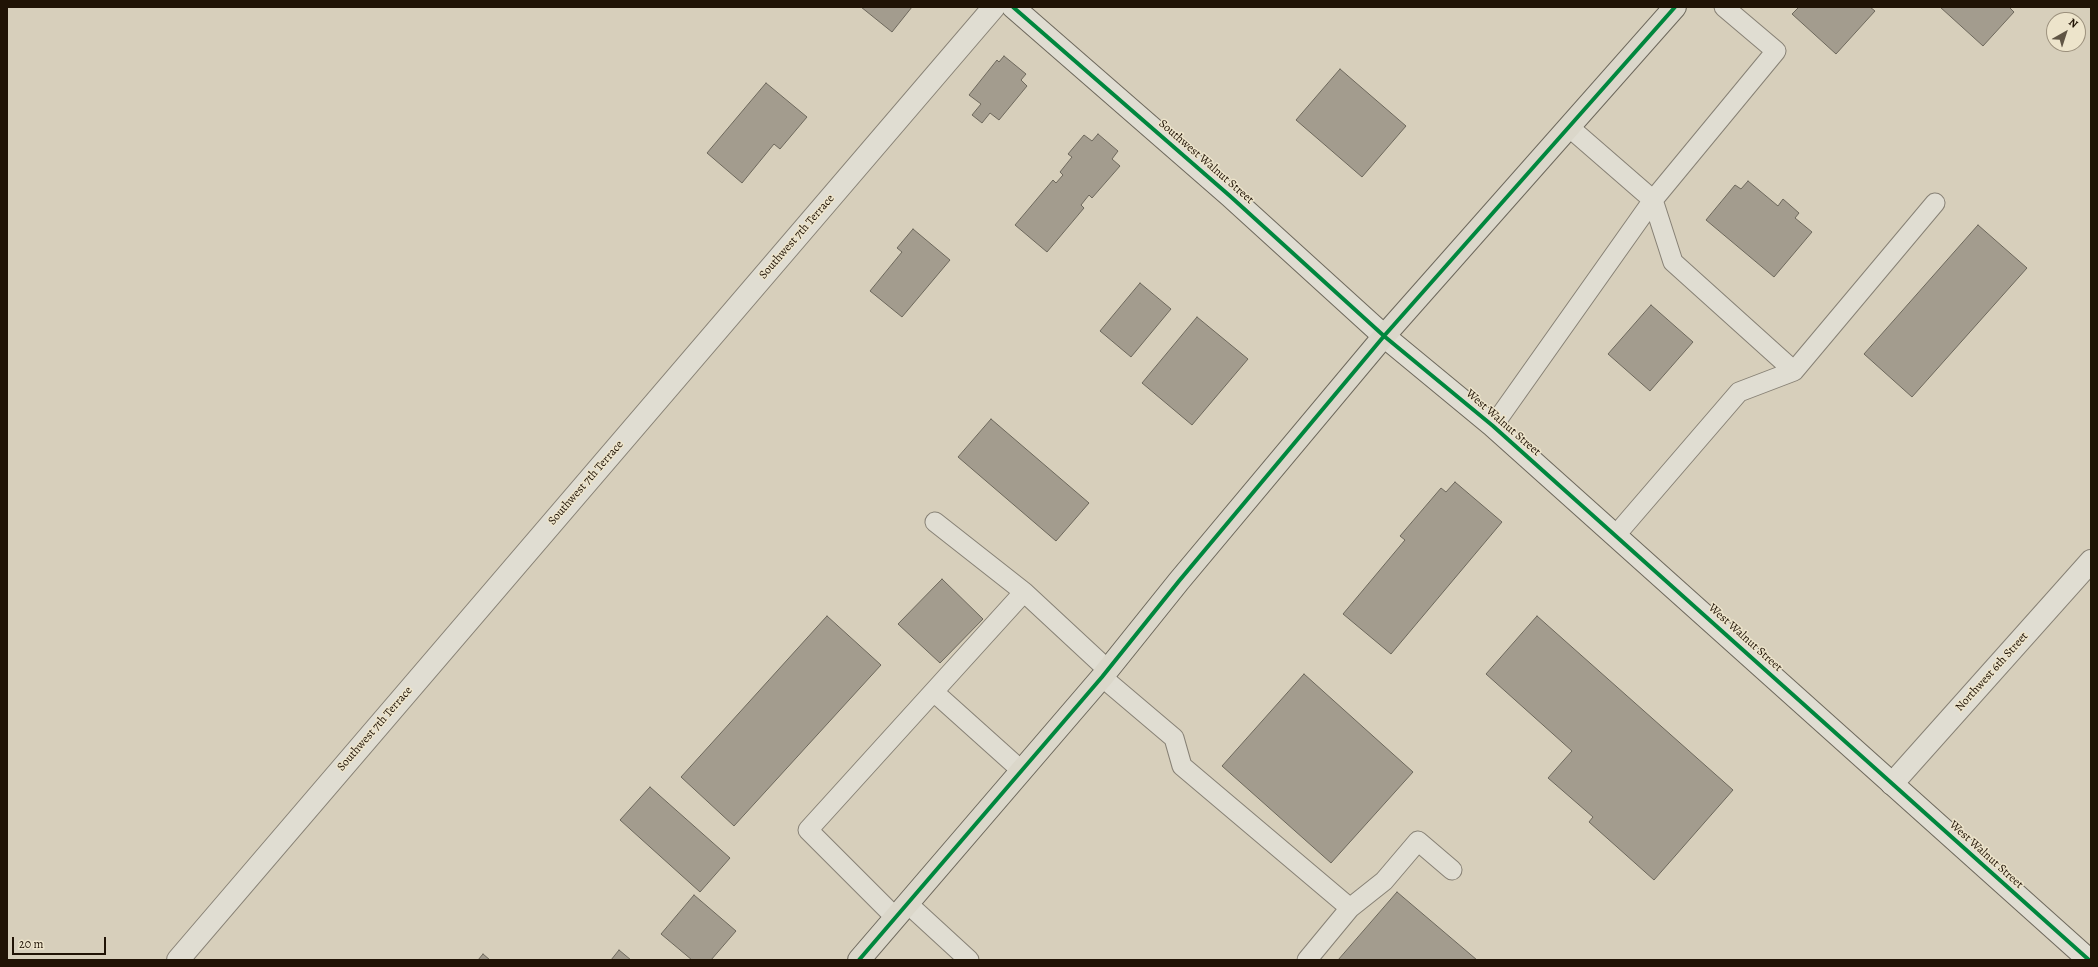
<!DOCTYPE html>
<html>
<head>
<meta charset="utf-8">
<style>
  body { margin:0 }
  #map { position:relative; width:2098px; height:967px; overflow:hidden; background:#d7cfbb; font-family:Alegreya,serif }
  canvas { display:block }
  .frame { position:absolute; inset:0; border:8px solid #201305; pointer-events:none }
  .north { position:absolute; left:2046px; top:12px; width:40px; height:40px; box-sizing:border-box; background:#ede4cb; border:1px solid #9b907c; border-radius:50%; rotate:39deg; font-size:11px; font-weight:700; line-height:16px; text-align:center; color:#201305 }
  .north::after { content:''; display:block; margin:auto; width:14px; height:18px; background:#605545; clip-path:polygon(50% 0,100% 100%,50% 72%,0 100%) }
  .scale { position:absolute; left:12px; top:937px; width:94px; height:18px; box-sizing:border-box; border:2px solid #201305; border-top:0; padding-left:5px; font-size:12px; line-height:14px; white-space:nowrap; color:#201305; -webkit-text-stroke:3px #ede4cb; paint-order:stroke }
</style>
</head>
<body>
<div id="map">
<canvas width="2098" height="967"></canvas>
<div class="frame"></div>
<div class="north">N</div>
<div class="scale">20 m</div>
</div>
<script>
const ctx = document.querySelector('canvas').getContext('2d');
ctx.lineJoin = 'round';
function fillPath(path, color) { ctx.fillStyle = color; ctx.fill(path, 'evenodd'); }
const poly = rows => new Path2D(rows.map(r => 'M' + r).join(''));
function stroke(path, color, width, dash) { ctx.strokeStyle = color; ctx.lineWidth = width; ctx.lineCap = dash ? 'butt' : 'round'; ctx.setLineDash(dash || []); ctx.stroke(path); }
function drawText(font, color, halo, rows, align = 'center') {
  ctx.font = font + ' Alegreya,serif'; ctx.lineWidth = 3; ctx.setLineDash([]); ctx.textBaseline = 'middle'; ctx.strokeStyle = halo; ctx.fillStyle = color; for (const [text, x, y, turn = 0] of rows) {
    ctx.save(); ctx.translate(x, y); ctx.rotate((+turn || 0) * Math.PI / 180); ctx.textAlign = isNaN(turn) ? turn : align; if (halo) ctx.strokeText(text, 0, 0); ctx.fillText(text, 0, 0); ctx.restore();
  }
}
const building = poly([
  [861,7,912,7,892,32,861,7],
  [1799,7,1870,7,1875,11,1836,54,1792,14,1799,7],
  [1940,7,2009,7,2014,12,1983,46,1940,7],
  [1004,56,1026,74,1021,80,1027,86,999,120,990,113,982,123,972,115,981,104,969,95,997,60,999,62,1004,56],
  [1340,69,1406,126,1362,177,1296,120,1340,69],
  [766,83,807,117,780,149,774,144,742,183,707,153,766,83],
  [1098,134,1118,151,1112,159,1120,166,1092,198,1089,195,1081,205,1084,208,1047,252,1015,225,1053,180,1056,183,1063,175,1060,172,1072,157,1068,154,1084,135,1092,141,1098,134],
  [1748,181,1778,206,1783,199,1799,213,1795,218,1812,232,1774,277,1706,220,1735,185,1741,189,1748,181],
  [1978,225,2027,268,1912,397,1864,354,1978,225],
  [913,229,950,260,902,317,870,291,902,252,897,248,913,229],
  [1140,283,1171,309,1131,357,1100,331,1140,283],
  [1651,305,1693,342,1650,391,1608,354,1651,305],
  [1197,317,1248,359,1192,425,1142,383,1197,317],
  [991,419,1089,503,1056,541,958,457,991,419],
  [1455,482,1502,522,1391,654,1343,614,1405,540,1400,536,1441,488,1446,492,1455,482],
  [942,579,983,619,940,663,898,624,942,579],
  [827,616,881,665,734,826,681,777,827,616],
  [1537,616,1733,790,1654,880,1589,822,1593,817,1548,778,1572,751,1486,674,1537,616],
  [1304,674,1413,772,1331,863,1222,766,1304,674],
  [650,787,730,858,700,892,620,820,650,787],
  [1397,892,1477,960,1338,960,1397,892],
  [694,895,736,931,711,960,692,960,661,934,694,895],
  [619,950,631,960,611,960,619,950],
  [483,954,490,960,478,960,483,954]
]);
fillPath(building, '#a39c8e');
stroke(building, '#6d685c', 1);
const lane = poly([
  [1569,127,1653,200,1776,51,1724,7],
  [1653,200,1673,262,1794,371,1935,203],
  [1493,426,1653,200],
  [935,522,1024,592],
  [1615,536,1739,392,1794,371],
  [1102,677,1174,738,1182,766,1350,908,1307,960],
  [934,692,1022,771],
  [908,904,969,960],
  [1350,908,1384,881,1418,841,1452,870],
  [896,918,808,830,1024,592,1108,670]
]);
const street = poly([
  [1892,784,2091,561],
  [178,960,994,7]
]);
const secondary = poly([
  [1013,7,1230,196,1384,336,1493,426,2089,960]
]);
const primary = poly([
  [859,960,1102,677,1179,581,1384,336,1675,7]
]);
stroke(lane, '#878175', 21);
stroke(street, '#878175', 24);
stroke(secondary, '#6d685c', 24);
stroke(primary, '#6d685c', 24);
stroke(lane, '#e0ddd2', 19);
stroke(street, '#e0ddd2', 22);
stroke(secondary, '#e0ddd2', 22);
stroke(primary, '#dbd7ca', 22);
stroke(poly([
  [1013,7,1230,196,1384,336,1493,426,2089,960],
  [859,960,1102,677,1179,581,1384,336,1675,7]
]), '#00873e', 4);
drawText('12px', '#201305', '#ede4cb', [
  ["Southwest Walnut Street",1206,162,41],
  ["Southwest 7th Terrace",797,237,-49],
  ["West Walnut Street",1503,423,41],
  ["Southwest 7th Terrace",586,483,-49],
  ["West Walnut Street",1745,638,42],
  ["Northwest 6th Street",1992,672,-48],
  ["Southwest 7th Terrace",375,729,-49],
  ["West Walnut Street",1986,855,42]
]);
</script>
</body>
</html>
